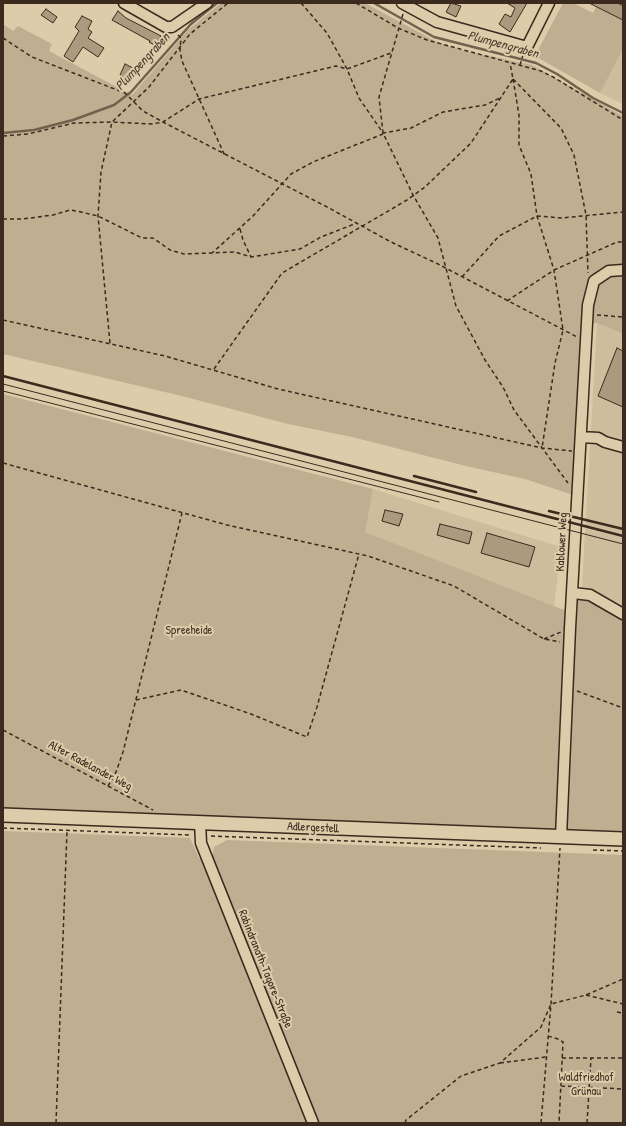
<!DOCTYPE html>
<html>
<head>
<meta charset="utf-8">
<style>
  body { margin:0 }
  #map { position:relative; width:626px; height:1126px; overflow:hidden; background:#ddcca9; font-family:"Patrick Hand",sans-serif }
  canvas { display:block }
  .frame { position:absolute; inset:0; border:4px solid #3b2a1e; pointer-events:none }
</style>
</head>
<body>
<div id="map">
<canvas width="626" height="1126"></canvas>
<div class="frame"></div>
</div>
<script>
const ctx = document.querySelector('canvas').getContext('2d');
ctx.lineJoin = 'round';
function fillPath(path, color) { ctx.fillStyle = color; ctx.fill(path, 'evenodd'); }
const poly = rows => new Path2D(rows.map(r => 'M' + r).join(''));
function stroke(path, color, width, dash) { ctx.strokeStyle = color; ctx.lineWidth = width; ctx.lineCap = dash ? 'butt' : 'round'; ctx.setLineDash(dash || []); ctx.stroke(path); }
function drawText(font, color, halo, rows, align = 'center') {
  ctx.font = font + ' "Patrick Hand",sans-serif'; ctx.lineWidth = 4; ctx.setLineDash([]); ctx.textBaseline = 'middle'; ctx.strokeStyle = halo; ctx.fillStyle = color; for (const [text, x, y, turn = 0] of rows) {
    ctx.save(); ctx.translate(x, y); ctx.rotate((+turn || 0) * Math.PI / 180); ctx.textAlign = isNaN(turn) ? turn : align; if (halo) ctx.strokeText(text, 0, 0); ctx.fillText(text, 0, 0); ctx.restore();
  }
}
fillPath(poly([
  [623,49,623,104,600,93],
  [597,323,623,334,623,611,582,586],
  [373,489,561,547,554,607,364,532]
]), '#cebd9c');
fillPath(poly([
  [221,3,365,3,435,41,462,50,532,65,623,116,623,334,597,323,583,323,573,495,525,479,470,467,352,437,288,424,182,396,3,354,3,24,13,31,18,26,52,44,49,51,132,95,188,30],
  [563,3,573,3,593,13,598,3,623,3,623,49,600,93,535,56],
  [3,394,373,489,365,532,564,610,582,598,589,598,623,618,623,831,3,808],
  [3,831,190,838,199,858,212,857,214,847,227,840,623,855,623,1123,3,1123]
]), '#bfae90');
stroke(poly([
  [374,3,434,37,536,63,557,74,593,98,623,113],
  [3,133,34,130,73,120,114,105,131,92,191,24,217,3]
]), '#72614d', 2.5);
const building = poly([
  [451,3,461,6,456,17,446,12,451,3],
  [507,3,527,3,510,32,499,24,505,14,511,17,515,8,507,3],
  [589,3,618,3,623,6,623,20,589,3],
  [46,9,57,17,53,23,41,15,46,9],
  [118,11,126,18,161,36,156,46,149,42,150,41,112,20,118,11],
  [82,16,92,21,88,29,92,32,88,38,104,48,98,57,83,47,73,62,64,56,79,31,75,27,82,16],
  [125,64,133,68,127,79,120,75,125,64],
  [617,348,623,351,623,407,598,396,617,348],
  [385,510,403,514,399,526,382,521,385,510],
  [440,524,472,532,469,544,437,535,440,524],
  [487,533,535,547,529,567,481,553,487,533]
]);
fillPath(building, '#ab9a7e');
stroke(building, '#3b2a1e', 1);
const minor = poly([
  [124,3,166,27,172,27,207,3],
  [402,3,437,22,527,47,549,3],
  [581,437,598,438,605,442,623,447],
  [573,593,590,595,623,614],
  [200,822,201,843,313,1123],
  [561,837,570,628,588,305,594,281,609,271,623,270]
]);
const major = poly([
  [3,815,623,839]
]);
stroke(minor, '#3b2a1e', 13);
stroke(major, '#3b2a1e', 16);
stroke(poly([
  [301,3,327,33,347,69,359,98,383,133,411,128,443,112,485,105,502,97],
  [356,3,398,28,427,40,541,71,555,78,623,120],
  [403,14,379,97,383,133,413,195,438,238,456,306,485,360,503,387,514,410,568,483],
  [178,35,181,38,180,50,182,61,225,156],
  [3,38,32,57,125,93,143,111,163,122,199,99,336,66,347,69,391,53],
  [520,65,523,55],
  [513,79,519,115,519,145,531,174,537,216,554,270,563,330,555,363,542,448],
  [513,79,561,128,574,155,586,215,588,273],
  [3,136,28,134,74,123,112,122,152,124,163,122,329,208,391,242,438,264,577,337],
  [3,219,23,219,53,215,70,210,81,212,98,216,142,238,153,238,170,250,184,254,235,252,251,257,300,249,321,237,357,223],
  [240,229,243,240,251,257],
  [211,254,253,216,291,174,313,162,383,134],
  [462,277,499,236,537,216,562,218,623,212],
  [507,301,554,270,617,242,623,242],
  [597,315,623,317],
  [3,320,165,356,278,389,542,448,572,451],
  [110,343,98,216,101,172,112,122,149,87,190,34,228,3],
  [214,369,282,273,407,200,425,187,471,143,513,79,510,63],
  [3,463,227,525,368,556,454,586,544,639,560,642],
  [544,639,561,632],
  [577,691,623,708],
  [136,700,181,690,251,714,307,737,317,707,359,554],
  [3,730,153,810],
  [108,786,116,772,123,752,182,513],
  [3,828,191,835],
  [211,836,541,848],
  [593,850,623,851],
  [586,995,623,1004],
  [617,1012,623,1013],
  [548,1036,558,1039,563,1042,559,1123],
  [562,1058,623,1058],
  [500,1063,546,1057],
  [561,1086,623,1089],
  [56,1123,67,831],
  [405,1123,406,1120,461,1076,500,1063,541,1027,551,1004,586,995,623,979],
  [541,1123,551,1004,560,848],
  [587,1123,591,1058]
]), '#3b2a1e', 1.5, [4, 3]);
stroke(minor, '#ddcca9', 10);
stroke(major, '#ddcca9', 13);
stroke(poly([
  [3,384,623,544],
  [3,391,439,502]
]), '#3b2a1e', 1);
stroke(poly([
  [3,376,623,536],
  [414,476,476,492],
  [549,511,623,529]
]), '#3b2a1e', 2.5);
drawText('12px', '#3b2a1e', '#ddcca9', [
  ["Kablower Weg",562,542,-87],
  ["Alter Radelander Weg",90,766,28],
  ["Adlergestell",313,828,3],
  ["Rabindranath-Tagore-Straße",265,969,68]
]);
drawText('12px', '#483729', '#ddcca9', [
  ["Spreeheide",189,631],
  ["Waldfriedhof",586,1078],
  ["Grünau",586,1092]
]);
drawText('italic 13px', '#4d3c2e', '#ddcca9', [
  ["Plumpengraben",503,45,15],
  ["Plumpengraben",143,62,-47]
]);
</script>
</body>
</html>
